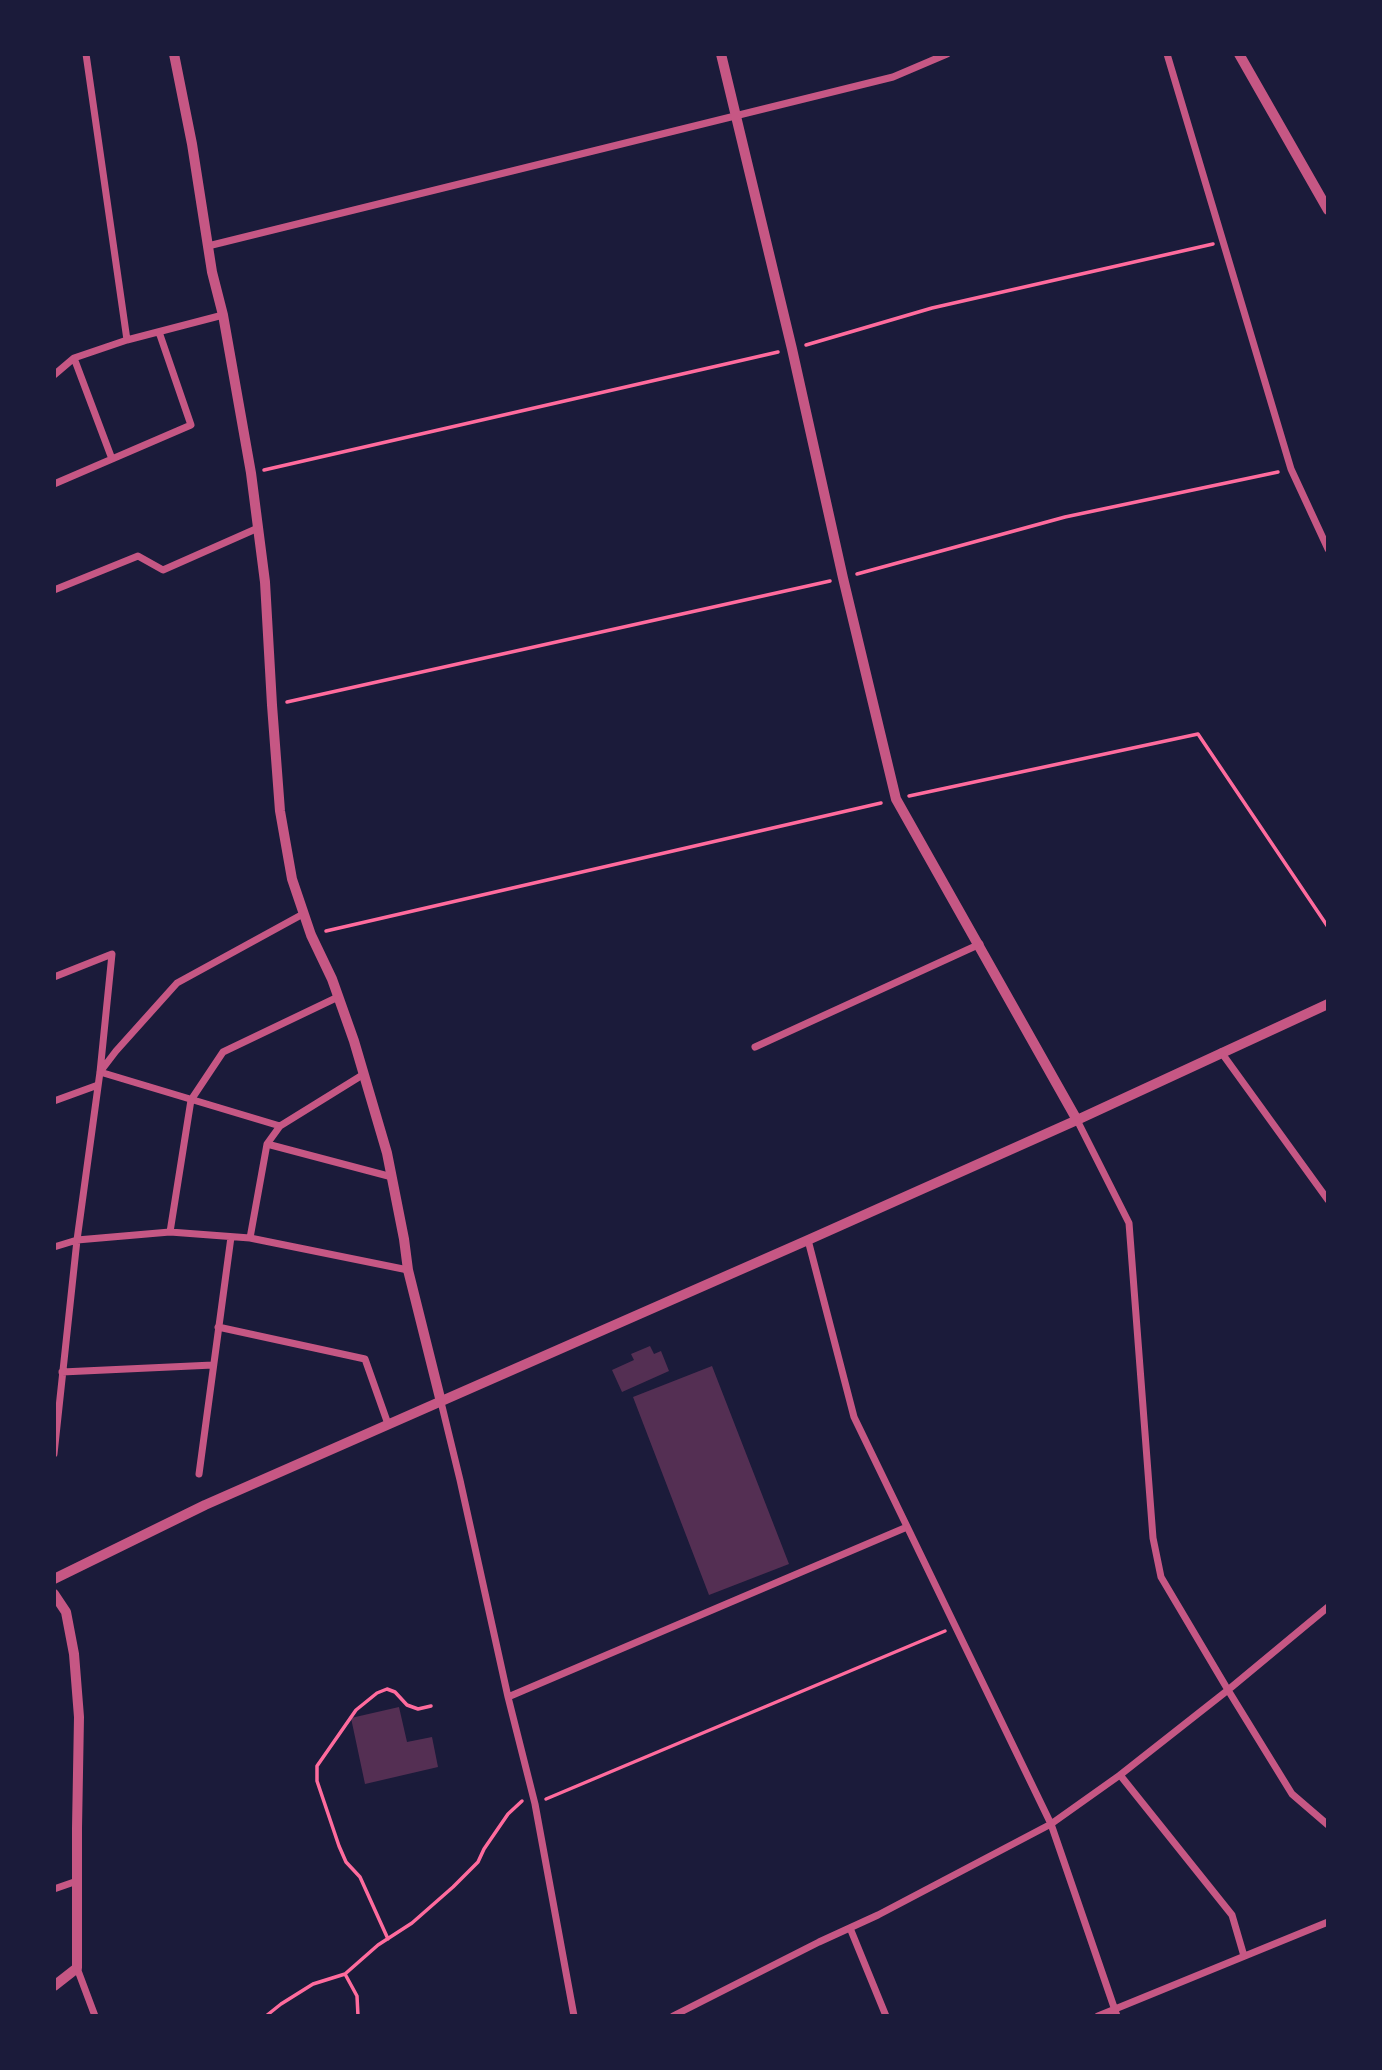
<!DOCTYPE html>
<html>
<head>
<meta charset="utf-8">
<style>
  body { margin:0 }
  #map { position:relative; width:1382px; height:2070px; overflow:hidden; background:#1b1b3a; font-family:Roboto,sans-serif }
  canvas { display:block }
  .frame { position:absolute; inset:0; border:56px solid #1b1b3a; pointer-events:none }
</style>
</head>
<body>
<div id="map">
<canvas width="1382" height="2070"></canvas>
<div class="frame"></div>
</div>
<script>
const ctx = document.querySelector('canvas').getContext('2d');
ctx.lineJoin = 'round';
function fillPath(path, color) { ctx.fillStyle = color; ctx.fill(path, 'evenodd'); }
const poly = rows => new Path2D(rows.map(r => 'M' + r).join(''));
function stroke(path, color, width, dash) { ctx.strokeStyle = color; ctx.lineWidth = width; ctx.lineCap = dash ? 'butt' : 'round'; ctx.setLineDash(dash || []); ctx.stroke(path); }
fillPath(poly([
  [650,1346,654,1354,661,1351,669,1371,622,1392,612,1370,634,1360,631,1354],
  [712,1366,789,1564,709,1595,633,1397],
  [399,1707,407,1742,432,1737,438,1767,365,1784,351,1718]
]), '#542f53');
stroke(poly([
  [806,345,932,308,1213,244],
  [264,470,778,352],
  [857,574,1065,517,1278,472],
  [287,702,830,581],
  [909,796,1198,734,1328,927],
  [326,931,881,803],
  [546,1799,945,1631],
  [388,1939,360,1877,346,1862,339,1846,317,1781,317,1766,356,1710,377,1693,387,1689,395,1692,407,1705,418,1709,431,1706],
  [345,1974,357,1996,358,2016],
  [266,2016,281,2004,313,1984,345,1974,378,1945,412,1923,453,1887,478,1862,484,1849,508,1814,522,1801]
]), '#ff6b9d', 3.5);
stroke(poly([
  [86,54,127,340],
  [1167,54,1291,469,1328,549],
  [208,246,893,77,947,54],
  [74,358,112,459],
  [54,375,74,358,127,340,223,315],
  [54,484,191,425,159,332],
  [54,590,138,556,163,570,258,528],
  [303,914,177,983,116,1051,100,1072,280,1126,364,1074],
  [54,977,112,954,100,1072,77,1240,54,1454],
  [755,1047,980,944],
  [1221,1052,1328,1200],
  [54,1101,98,1085],
  [1077,1120,1129,1223,1153,1538,1161,1577,1228,1690,1292,1794,1328,1825],
  [267,1144,392,1177],
  [170,1232,191,1100,223,1052,338,997],
  [250,1238,267,1144,280,1126],
  [808,1240,854,1417,1051,1824,1117,2016],
  [54,1247,77,1240,170,1232,250,1238,408,1270],
  [218,1327,365,1359,388,1424],
  [62,1372,213,1365],
  [441,1402,460,1480,508,1697,535,1804,574,2016],
  [199,1474,231,1237],
  [508,1697,907,1527],
  [1120,1775,1232,1915,1244,1956],
  [54,1889,77,1881],
  [850,1928,886,2016],
  [77,1968,95,2016],
  [673,2016,819,1942,878,1915,1051,1824,1120,1775,1228,1690,1328,1607],
  [1098,2016,1328,1922]
]), '#c65784', 7);
stroke(poly([
  [174,54,192,144,212,272,223,315,251,473,265,582,272,705,280,811,292,879,311,935,332,979,354,1041,387,1153,404,1239,408,1270,441,1402],
  [721,54,792,349,843,578,896,799,1077,1120],
  [1239,54,1328,210],
  [54,1579,205,1505,808,1240,1077,1120,1328,1004],
  [54,1594,66,1612,74,1654,79,1717,77,1828,77,1968,54,1986]
]), '#c65784', 10);
</script>
</body>
</html>
